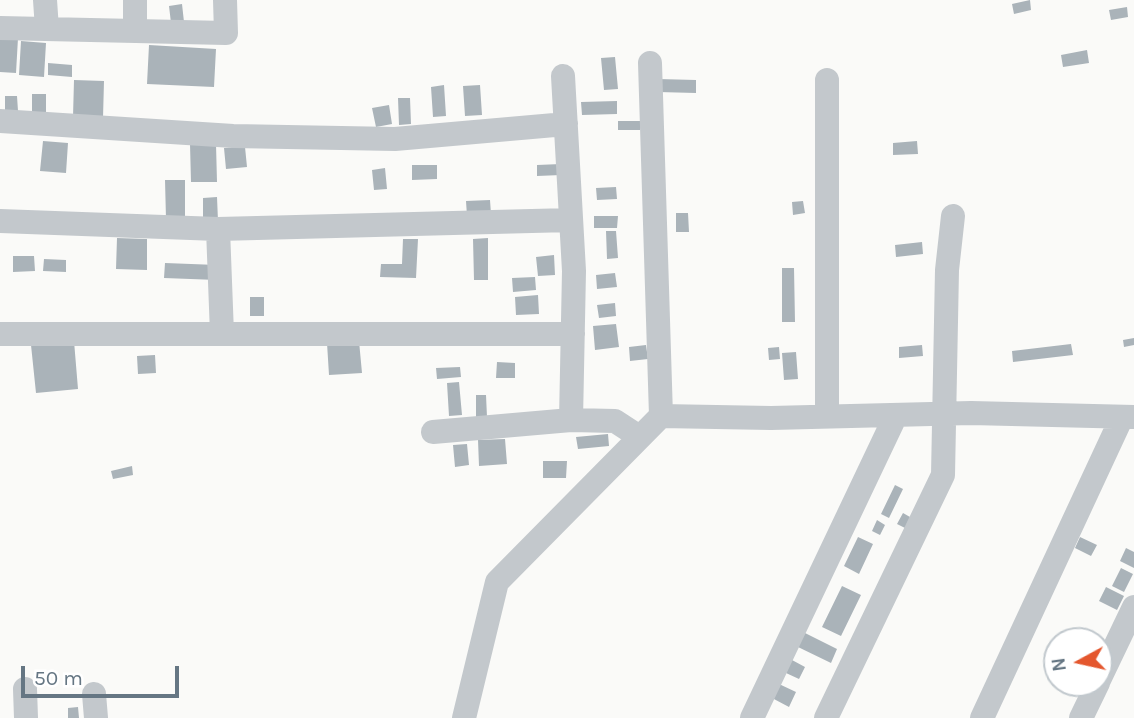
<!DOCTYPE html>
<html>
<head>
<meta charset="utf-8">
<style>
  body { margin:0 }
  #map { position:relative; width:1134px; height:718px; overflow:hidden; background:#fafaf8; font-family:Karla,sans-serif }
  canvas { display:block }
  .north { position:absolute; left:1043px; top:627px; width:70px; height:70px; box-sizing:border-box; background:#fff; border:2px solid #c1c8cd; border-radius:50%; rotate:262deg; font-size:19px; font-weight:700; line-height:28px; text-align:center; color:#657683 }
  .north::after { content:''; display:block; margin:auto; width:24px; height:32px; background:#e4572e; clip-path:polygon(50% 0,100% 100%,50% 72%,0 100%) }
  .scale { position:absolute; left:21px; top:666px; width:158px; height:32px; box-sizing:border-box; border:4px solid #657683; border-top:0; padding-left:9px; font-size:21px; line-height:24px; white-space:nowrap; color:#657683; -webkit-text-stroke:5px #fff; paint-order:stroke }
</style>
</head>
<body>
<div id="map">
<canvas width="1134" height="718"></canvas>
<div class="north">N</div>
<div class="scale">50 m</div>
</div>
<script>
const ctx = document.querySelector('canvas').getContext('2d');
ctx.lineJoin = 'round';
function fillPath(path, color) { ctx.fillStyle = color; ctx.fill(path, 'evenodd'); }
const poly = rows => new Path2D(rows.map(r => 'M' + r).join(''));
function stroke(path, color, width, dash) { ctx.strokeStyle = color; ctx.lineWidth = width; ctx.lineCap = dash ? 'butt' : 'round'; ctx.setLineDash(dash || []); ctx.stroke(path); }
fillPath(poly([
  [1030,0,1031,10,1014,14,1012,4],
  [182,4,184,22,171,23,169,6],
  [1127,7,1128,17,1111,20,1109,10],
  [0,37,18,38,16,73,0,72],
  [21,41,46,43,44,77,19,75],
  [149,45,216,49,214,87,147,84],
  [1087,50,1089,63,1063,67,1061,55],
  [615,57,618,89,604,90,601,58],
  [48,63,72,65,72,77,48,75],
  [658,79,696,80,696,93,658,92],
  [74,80,104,81,103,118,73,117],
  [444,85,446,116,433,117,431,87],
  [480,85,482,115,465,116,463,86],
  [32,94,46,94,46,112,32,112],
  [5,96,17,96,18,111,5,111],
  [398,98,410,98,411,124,399,125],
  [617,101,617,114,582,115,581,102],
  [389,105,392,124,376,127,372,108],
  [618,121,640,121,640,130,618,130],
  [43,141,68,143,66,173,40,171],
  [917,141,918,154,893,155,893,143],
  [190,144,216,144,217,182,191,182],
  [245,147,247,167,226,169,224,148],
  [561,164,561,175,537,176,537,165],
  [412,165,437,165,437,179,412,180],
  [385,168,387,189,374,190,372,170],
  [165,180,185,180,185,218,166,219],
  [616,187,617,199,597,200,596,188],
  [217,197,218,221,203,222,203,198],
  [490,200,491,214,467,216,466,201],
  [803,201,805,213,793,215,792,202],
  [676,213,688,213,689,232,676,232],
  [594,216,618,216,617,228,594,228],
  [606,231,616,231,618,258,607,259],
  [117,238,147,239,147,270,116,269],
  [488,238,488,280,474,280,473,239],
  [403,239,418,239,416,278,380,277,381,264,402,264],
  [922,242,923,254,896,257,895,245],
  [554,255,555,275,538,276,536,257],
  [13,256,34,256,35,271,13,272],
  [44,259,66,260,66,272,43,271],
  [165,263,217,265,217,280,164,278],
  [782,268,794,268,795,322,782,322],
  [615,273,617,287,597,289,596,275],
  [535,277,536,290,513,292,512,278],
  [538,295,539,314,516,315,515,297],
  [250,297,264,297,264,316,250,316],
  [615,303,616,316,599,318,597,305],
  [616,324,619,347,595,350,593,326],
  [1134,338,1134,345,1124,347,1123,340],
  [74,341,78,389,36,393,31,345],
  [359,341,362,373,329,375,327,343],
  [1071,344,1073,355,1013,362,1012,351],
  [646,345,648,359,630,361,629,347],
  [922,345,923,356,899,358,899,347],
  [779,347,780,359,769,360,768,348],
  [796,352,798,379,784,380,782,353],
  [155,355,156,373,138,374,137,356],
  [497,362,515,363,515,378,496,378],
  [460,367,461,377,437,379,436,368],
  [459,382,462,415,449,416,447,383],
  [476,395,486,395,487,417,476,417],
  [608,434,609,446,578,449,576,437],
  [505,439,507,464,479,466,478,440],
  [467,444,469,465,455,467,453,445],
  [543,461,567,461,566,478,543,478],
  [132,466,133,475,113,479,111,471],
  [895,485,903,489,889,518,881,514],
  [903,513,910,517,905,528,897,524],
  [877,520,885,525,880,535,872,531],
  [858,537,873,544,859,574,844,566],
  [1080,537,1097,545,1091,556,1075,548],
  [1126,548,1134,552,1134,568,1120,561],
  [1121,568,1133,574,1124,592,1112,586],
  [842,586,861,595,841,636,822,627],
  [1106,587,1124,596,1117,610,1099,601],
  [805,633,837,649,831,663,798,647],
  [792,660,805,667,799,679,786,673],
  [779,684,796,692,789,707,772,698],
  [78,707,79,718,68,718,68,708]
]), '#aab3b9');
stroke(poly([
  [45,0,47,29],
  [135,0,135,31],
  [0,28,226,33,225,0],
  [650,63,661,416],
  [563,76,574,271,571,420],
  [0,121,233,136,395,139,566,124],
  [0,221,218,229,571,220],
  [218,229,222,334],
  [0,334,573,334],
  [827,416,827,80],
  [433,432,571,420,615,421,638,436],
  [1099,680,1134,607],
  [25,689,26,718],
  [94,694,96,718],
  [464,718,497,582,661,416,771,418,971,413,1134,417],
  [752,718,896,415],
  [826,718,943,475,947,270,953,216],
  [982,718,1122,417],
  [1081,718,1098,683]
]), '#c3c8cc', 24);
</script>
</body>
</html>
